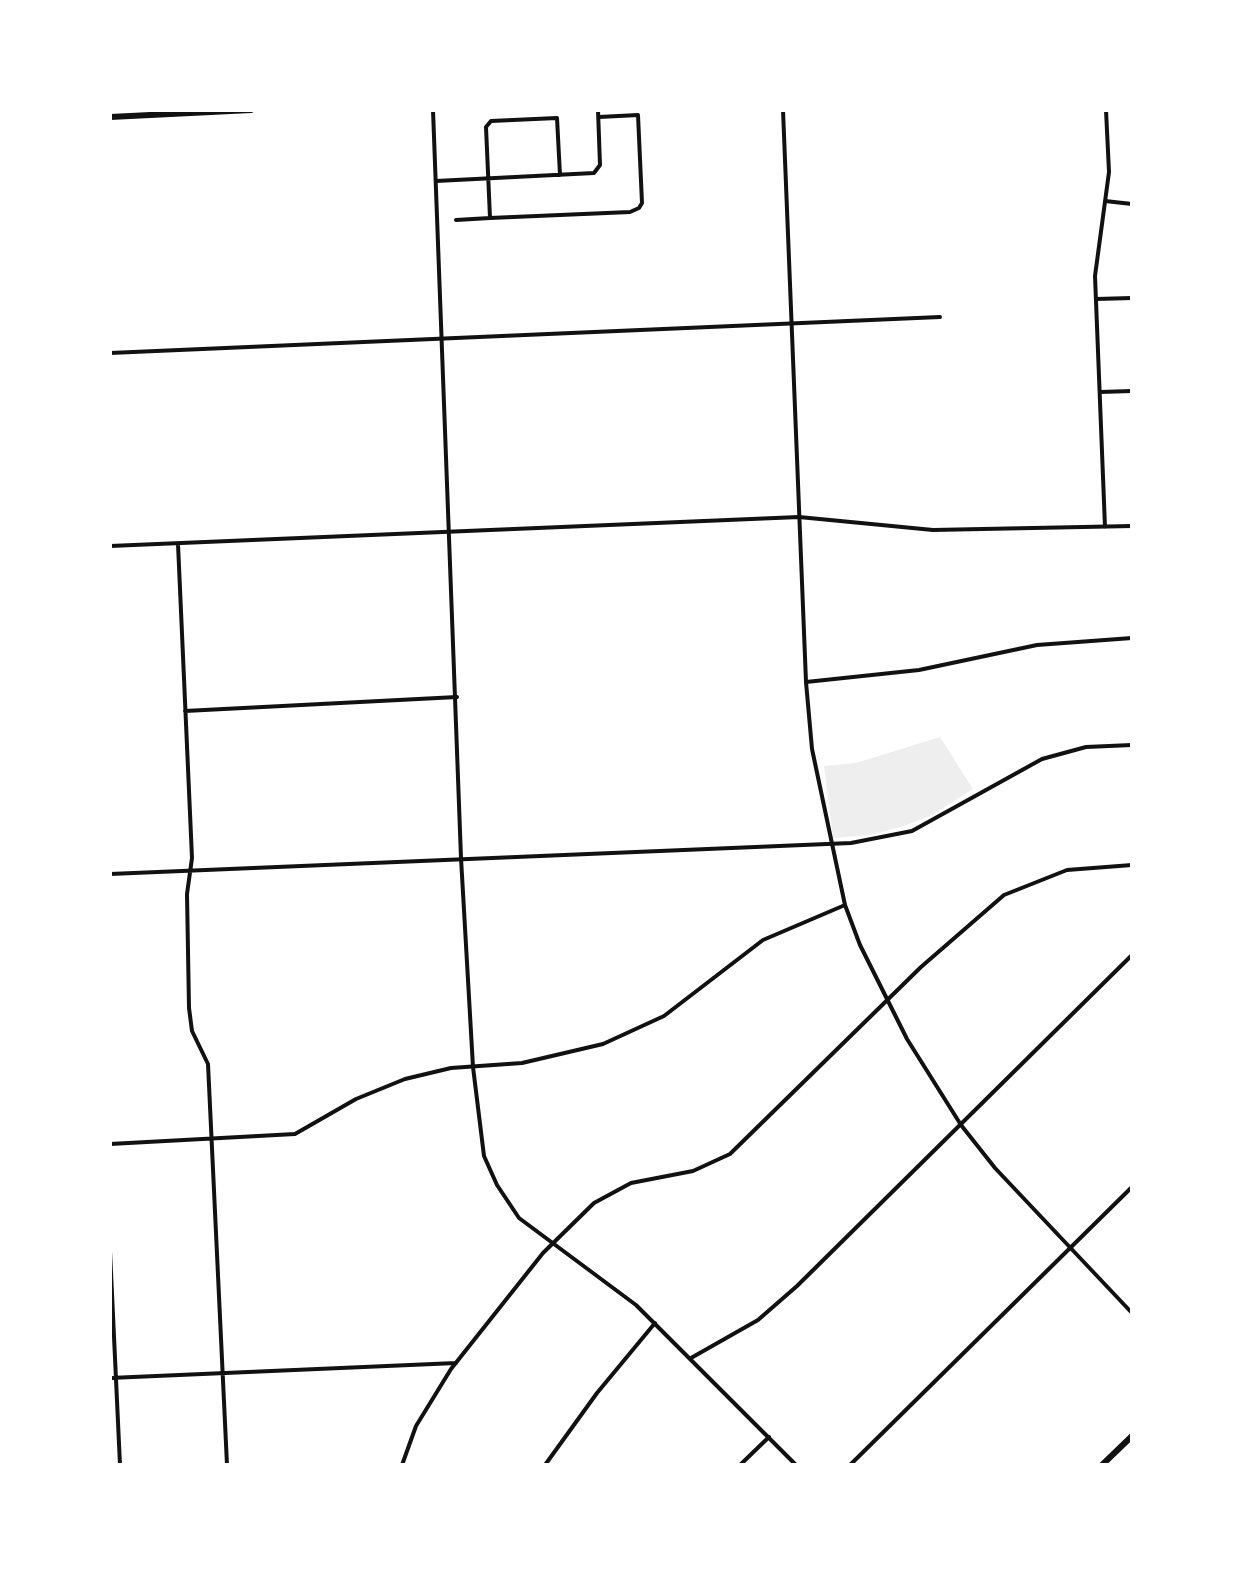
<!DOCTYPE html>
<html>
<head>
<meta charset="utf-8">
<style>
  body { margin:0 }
  #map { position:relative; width:1242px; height:1575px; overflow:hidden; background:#fff; font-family:"Golos Text",sans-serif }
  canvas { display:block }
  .frame { position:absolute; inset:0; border:112px solid #fff; pointer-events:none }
</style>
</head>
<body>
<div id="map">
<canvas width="1242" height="1575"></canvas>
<div class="frame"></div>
</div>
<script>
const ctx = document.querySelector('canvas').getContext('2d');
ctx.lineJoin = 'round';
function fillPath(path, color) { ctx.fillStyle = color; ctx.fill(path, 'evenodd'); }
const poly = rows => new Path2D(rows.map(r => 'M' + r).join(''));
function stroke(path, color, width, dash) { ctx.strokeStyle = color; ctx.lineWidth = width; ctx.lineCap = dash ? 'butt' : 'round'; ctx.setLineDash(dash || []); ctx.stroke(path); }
fillPath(poly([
  [940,737,973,789,932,815,904,826,870,835,833,838,824,766,856,763]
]), '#eee');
stroke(poly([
  [436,181,594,173,600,165,598,110],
  [1105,201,1132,204],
  [490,218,630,212,639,208,642,203,638,115,599,117],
  [456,220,490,218,486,127,491,121,557,118,560,175],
  [1096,299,1132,298],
  [110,353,940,317],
  [1100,392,1132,391],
  [1105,527,1095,276,1109,172,1106,110],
  [178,544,192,858,187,894,189,1008,192,1031,208,1064,227,1465],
  [110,546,799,517,933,530,1132,526],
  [806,682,919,670,1037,645,1132,638],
  [185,711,457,697],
  [110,874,851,843,912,831,1042,759,1086,747,1132,745],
  [110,1144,295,1134,356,1099,405,1079,451,1068,522,1063,603,1044,664,1016,763,940,845,905],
  [110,1251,120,1465],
  [691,1358,758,1320,797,1286,1132,955],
  [110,1378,456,1363],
  [402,1465,416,1426,451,1369,543,1253,594,1203,631,1183,693,1171,730,1154,921,967,1004,895,1067,870,1132,865],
  [545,1465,597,1393,655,1323],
  [740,1465,769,1437],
  [850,1465,1132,1187]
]), '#111', 4);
stroke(poly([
  [433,110,461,858,473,1067,484,1156,497,1185,519,1218,636,1305,796,1465],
  [783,110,806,682,812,749,845,905,860,945,907,1039,961,1125,995,1168,1132,1313]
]), '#111', 4);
stroke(poly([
  [110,117,251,110],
  [1102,1465,1132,1436]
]), '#111', 6);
</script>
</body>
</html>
